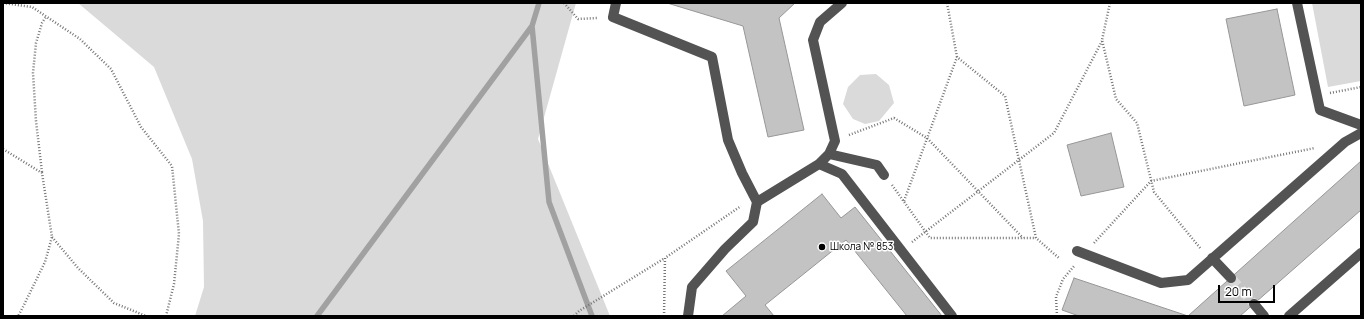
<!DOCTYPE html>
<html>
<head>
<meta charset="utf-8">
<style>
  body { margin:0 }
  #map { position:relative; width:1364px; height:319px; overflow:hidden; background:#fff; font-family:Manrope,sans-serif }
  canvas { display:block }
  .frame { position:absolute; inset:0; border:4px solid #000; pointer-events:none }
  .scale { position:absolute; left:1218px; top:285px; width:57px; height:18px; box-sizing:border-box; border:2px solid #000; border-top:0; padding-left:5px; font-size:12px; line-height:14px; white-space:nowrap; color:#000; -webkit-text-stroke:3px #fff; paint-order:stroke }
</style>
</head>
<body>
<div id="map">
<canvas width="1364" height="319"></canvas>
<div class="frame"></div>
<div class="scale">20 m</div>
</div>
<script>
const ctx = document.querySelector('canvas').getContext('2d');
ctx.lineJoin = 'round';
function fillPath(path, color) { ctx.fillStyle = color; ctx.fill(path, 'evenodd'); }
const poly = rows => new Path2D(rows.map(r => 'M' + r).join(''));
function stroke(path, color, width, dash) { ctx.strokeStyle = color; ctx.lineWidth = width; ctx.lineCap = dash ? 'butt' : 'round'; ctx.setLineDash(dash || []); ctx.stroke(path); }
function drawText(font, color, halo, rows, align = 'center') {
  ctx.font = font + ' Manrope,sans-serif'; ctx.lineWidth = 3; ctx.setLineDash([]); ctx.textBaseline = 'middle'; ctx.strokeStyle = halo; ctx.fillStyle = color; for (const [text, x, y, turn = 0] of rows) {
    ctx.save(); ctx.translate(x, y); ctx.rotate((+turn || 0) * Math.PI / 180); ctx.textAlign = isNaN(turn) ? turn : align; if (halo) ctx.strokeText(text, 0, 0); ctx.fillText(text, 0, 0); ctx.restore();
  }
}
fillPath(poly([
  [78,3,576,3,538,139,610,316,195,316,204,287,203,221,192,159,154,67],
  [1312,3,1361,3,1361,81,1328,87],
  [876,74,889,85,894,103,879,121,865,124,853,119,843,104,848,87,860,75]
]), '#dadada');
stroke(poly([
  [539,3,532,26,549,202,592,316],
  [317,316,532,26]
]), '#a1a1a1', 5.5);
const building = poly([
  [667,3,795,3,779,18,804,130,768,137,743,26,667,3],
  [1277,9,1295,95,1244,106,1226,19,1277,9],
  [1111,133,1124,187,1081,196,1067,145,1111,133],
  [1361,161,1361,210,1240,316,1188,316,1361,161],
  [822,194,841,218,855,207,942,316,907,316,846,240,765,305,774,316,722,316,746,296,726,271,822,194],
  [1074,278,1188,316,1079,316,1062,310,1074,278]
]);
fillPath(building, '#c3c3c3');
stroke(building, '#979797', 1);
stroke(poly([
  [1231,278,1254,304]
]), '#d9d9d9', 10, [10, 5]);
stroke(poly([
  [3,3,32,7,80,39,111,69,141,127,172,166,179,234,174,284,166,316],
  [564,3,578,19,598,18],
  [947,3,957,57,1005,96,1036,238,1060,259],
  [1110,3,1102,40,1116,99,1137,123,1154,192,1201,249],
  [1330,93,1361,87],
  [849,135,894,118,927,138,1023,238],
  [3,149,42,173,52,237,45,262,21,311,18,316],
  [42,172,36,121,33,73,36,43,42,23,46,17],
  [892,185,930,238,1036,238],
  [904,201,957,57],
  [52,237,78,268,114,303,146,316],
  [912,242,1054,133,1102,41],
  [1094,243,1151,181,1315,148],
  [574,316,579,311,665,258],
  [664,316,665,258,741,206],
  [1057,316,1056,297,1063,279,1075,265]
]), '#757575', 2.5, [1, 2]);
stroke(poly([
  [616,3,613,17,712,57,728,140,742,173,757,202,753,222,725,249,692,287,688,316],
  [1297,3,1320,110,1361,125],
  [829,154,877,165,884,175],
  [819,164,842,174,952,316],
  [757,202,819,164,829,154,835,141,813,40,820,22,842,3],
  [1077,251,1161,283,1188,280,1345,142,1361,133],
  [1212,258,1231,278],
  [1254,304,1264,316],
  [1289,316,1361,253]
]), '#535353', 10);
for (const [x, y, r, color] of [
  [822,247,4,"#000"]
]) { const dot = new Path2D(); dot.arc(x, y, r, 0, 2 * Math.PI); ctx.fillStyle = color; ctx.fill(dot); stroke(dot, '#fff', 1.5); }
drawText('10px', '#000', '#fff', [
  ["Школа № 853",830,247]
], 'left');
</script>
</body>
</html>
